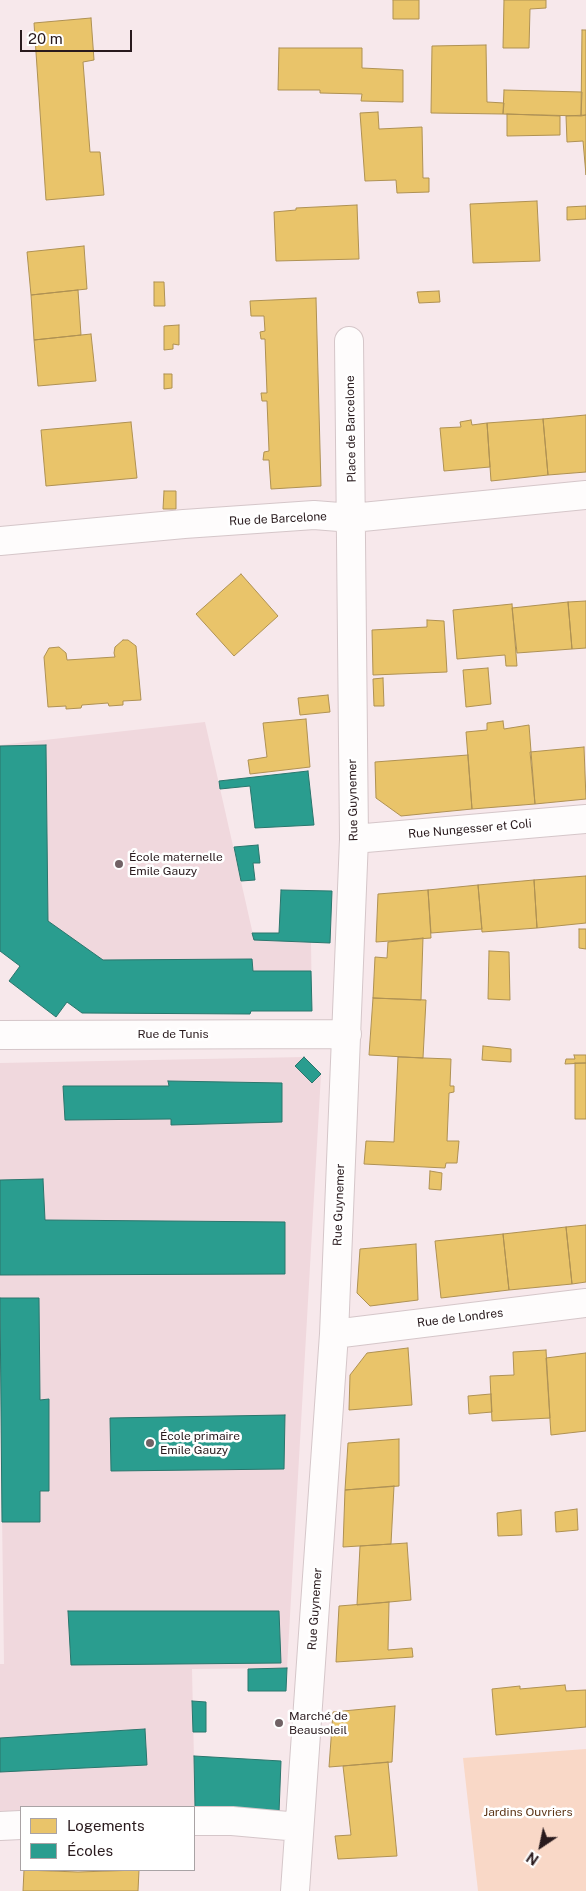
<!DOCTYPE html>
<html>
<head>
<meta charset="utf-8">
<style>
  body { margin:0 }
  #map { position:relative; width:586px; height:1891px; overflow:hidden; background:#f7e8eb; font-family:"Public Sans",sans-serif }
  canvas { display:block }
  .legend { position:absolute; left:20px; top:1806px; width:175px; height:65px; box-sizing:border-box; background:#fff; border:1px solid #a9a3a5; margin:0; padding:6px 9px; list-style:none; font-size:15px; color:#291a1d }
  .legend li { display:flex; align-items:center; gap:10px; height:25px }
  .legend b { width:25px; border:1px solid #a9a3a5 }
  .north { position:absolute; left:516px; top:1821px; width:50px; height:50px; -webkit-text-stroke:4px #fff; paint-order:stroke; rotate:214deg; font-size:14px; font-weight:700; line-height:20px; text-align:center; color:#291a1d }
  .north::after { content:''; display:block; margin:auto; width:18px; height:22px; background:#291a1d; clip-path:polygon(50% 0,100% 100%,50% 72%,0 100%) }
  .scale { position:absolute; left:20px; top:30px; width:112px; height:22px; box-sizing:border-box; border:2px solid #291a1d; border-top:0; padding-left:6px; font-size:15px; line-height:18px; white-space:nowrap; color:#291a1d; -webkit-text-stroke:4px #fff; paint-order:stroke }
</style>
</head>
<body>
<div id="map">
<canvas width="586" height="1891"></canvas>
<ul class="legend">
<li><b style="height:14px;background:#e9c46a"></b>Logements</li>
<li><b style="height:14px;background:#2a9d8f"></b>Écoles</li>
</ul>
<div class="north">N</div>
<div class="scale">20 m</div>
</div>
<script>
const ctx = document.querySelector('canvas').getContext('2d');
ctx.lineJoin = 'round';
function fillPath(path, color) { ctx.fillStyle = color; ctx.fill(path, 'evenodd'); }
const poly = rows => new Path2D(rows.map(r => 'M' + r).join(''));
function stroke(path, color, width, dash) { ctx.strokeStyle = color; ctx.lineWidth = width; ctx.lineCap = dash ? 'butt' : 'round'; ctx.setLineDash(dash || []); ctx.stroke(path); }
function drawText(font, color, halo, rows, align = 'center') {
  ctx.font = font + ' "Public Sans",sans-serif'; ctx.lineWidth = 5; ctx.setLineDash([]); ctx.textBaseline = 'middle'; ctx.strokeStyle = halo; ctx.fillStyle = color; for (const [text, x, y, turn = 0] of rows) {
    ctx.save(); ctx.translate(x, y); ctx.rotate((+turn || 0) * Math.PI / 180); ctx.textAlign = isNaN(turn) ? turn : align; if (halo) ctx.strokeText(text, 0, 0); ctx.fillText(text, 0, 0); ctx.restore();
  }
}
fillPath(poly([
  [205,722,254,939,311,942,312,1011,251,1011,250,1014,82,1013,67,1002,56,1017,9,981,20,966,0,951,0,745],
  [304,1057,321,1074,287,1668,192,1669,195,1807,21,1807,21,1813,0,1813,0,1664,4,1664,0,1364,0,1063]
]), '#f0d8dd');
fillPath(poly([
  [586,1749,586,1891,478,1891,463,1758]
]), '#f9d8c7');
const homes = poly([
  [393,0,419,0,419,19,393,19,393,0],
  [504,0,546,0,546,8,530,9,529,48,503,48,504,0],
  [91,18,94,60,83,62,90,152,100,152,104,195,46,200,34,23,91,18],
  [582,30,586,30,586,115,581,116,582,30],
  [486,45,487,102,504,103,503,114,431,113,432,46,486,45],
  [279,48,362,48,362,68,403,70,403,102,361,101,362,94,320,93,320,90,278,90,279,48],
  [504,90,582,92,581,116,503,114,504,90],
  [378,112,379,129,422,127,423,178,429,178,429,192,397,193,396,180,365,181,360,113,378,112],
  [507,114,560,116,560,135,507,136,507,114],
  [586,115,586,175,583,141,567,142,566,116,586,115],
  [537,201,540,261,473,263,470,204,537,201],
  [357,205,359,259,276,261,274,212,296,210,296,208,357,205],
  [586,206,586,219,567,220,567,207,586,206],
  [84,246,87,289,31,295,27,252,84,246],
  [154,282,164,282,165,306,154,306,154,282],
  [78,290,81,335,34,340,31,295,78,290],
  [439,291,440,302,419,303,417,292,439,291],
  [316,298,321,486,271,489,269,460,263,460,264,452,269,451,267,401,262,401,261,393,267,393,265,339,261,339,260,332,265,331,264,316,251,316,250,301,316,298],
  [179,325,179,345,173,344,173,349,164,350,164,326,179,325],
  [91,334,96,381,38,386,34,340,91,334],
  [164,374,172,374,172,388,164,389,164,374],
  [586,415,586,472,548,475,543,419,586,415],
  [543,419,548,475,491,481,487,423,543,419],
  [471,420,472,425,487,423,490,467,444,471,440,428,461,427,460,422,471,420],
  [131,422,137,478,46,486,41,430,131,422],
  [164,491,176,491,176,509,163,509,164,491],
  [241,574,278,616,234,656,196,614,241,574],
  [586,601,586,648,572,649,568,602,586,601],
  [568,602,572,649,517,653,512,608,568,602],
  [512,604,517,666,506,666,505,655,457,659,453,610,512,604],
  [427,620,444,621,447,672,373,675,372,630,427,627,427,620],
  [123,640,128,640,136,646,141,700,123,701,123,705,109,706,108,703,82,705,81,708,66,709,66,706,48,707,44,657,49,648,59,647,66,653,67,660,115,657,114,653,115,647,123,640],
  [488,668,491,704,466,707,463,670,488,668],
  [383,678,384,706,374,706,373,679,383,678],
  [328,695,330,712,300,715,298,698,328,695],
  [306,719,310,767,250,774,248,760,267,757,263,723,306,719],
  [503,721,504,729,529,725,535,804,472,809,466,732,487,730,487,723,503,721],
  [584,747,586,799,535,804,530,752,584,747],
  [468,755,472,809,401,816,376,798,375,762,468,755],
  [586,876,586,923,537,928,534,880,586,876],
  [534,880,537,928,482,932,478,885,534,880],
  [478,885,482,929,431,933,428,890,478,885],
  [428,890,431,938,376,942,378,894,428,890],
  [579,929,586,929,586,949,579,948,579,929],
  [423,938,421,1000,373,998,375,957,387,958,388,942,423,938],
  [489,951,509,952,510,1000,488,999,489,951],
  [373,998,426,1000,423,1058,369,1055,373,998],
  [483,1046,511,1049,511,1062,482,1060,483,1046],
  [574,1055,586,1055,586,1063,565,1064,566,1059,575,1059,574,1055],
  [398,1057,451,1059,450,1086,454,1086,454,1092,449,1093,447,1141,459,1141,457,1163,446,1163,445,1168,364,1164,366,1141,394,1142,398,1057],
  [575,1063,586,1063,586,1119,575,1119,575,1063],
  [430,1171,442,1173,441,1190,429,1189,430,1171],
  [586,1225,586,1282,572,1284,566,1227,586,1225],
  [566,1227,572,1284,509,1290,503,1234,566,1227],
  [503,1234,509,1290,441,1298,435,1241,503,1234],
  [416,1244,418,1300,370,1306,357,1293,360,1249,416,1244],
  [408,1348,412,1405,349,1410,350,1375,367,1353,408,1348],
  [546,1350,550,1418,492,1421,490,1376,514,1375,513,1352,546,1350],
  [586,1353,586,1431,551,1435,546,1358,586,1353],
  [491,1394,492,1412,469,1414,468,1396,491,1394],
  [399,1439,399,1486,345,1490,348,1443,399,1439],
  [394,1486,391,1544,343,1547,345,1490,394,1486],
  [577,1509,578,1530,556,1532,555,1512,577,1509],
  [521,1510,522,1535,498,1536,497,1513,521,1510],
  [407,1543,411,1600,357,1605,360,1546,407,1543],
  [389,1602,388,1650,412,1648,413,1657,336,1662,339,1606,389,1602],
  [565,1685,566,1691,586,1690,586,1727,496,1735,492,1689,520,1686,520,1689,565,1685],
  [395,1706,392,1762,329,1767,333,1712,395,1706],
  [388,1762,397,1856,338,1859,335,1836,351,1835,343,1766,388,1762],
  [24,1870,78,1872,139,1870,138,1891,23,1891,24,1870]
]);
fillPath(homes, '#e9c46a');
stroke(homes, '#af9153', 1);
const schools = poly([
  [46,745,48,921,103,960,252,959,253,971,311,971,312,1011,251,1011,250,1014,82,1013,67,1002,56,1017,9,981,20,966,0,951,0,746,46,745],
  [308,771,314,825,255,828,250,786,220,789,219,781,308,771],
  [258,845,260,863,253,863,255,880,241,881,234,847,258,845],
  [281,890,332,891,330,943,254,940,252,933,279,933,281,890],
  [304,1057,321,1074,312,1083,295,1066,304,1057],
  [168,1081,282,1083,282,1122,171,1125,171,1119,65,1120,63,1086,169,1086,168,1081],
  [43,1179,45,1220,285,1222,285,1274,0,1275,0,1180,43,1179],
  [0,1298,39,1298,40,1400,49,1399,49,1491,40,1491,40,1522,2,1522,0,1298],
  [285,1415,284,1469,111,1471,110,1418,285,1415],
  [68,1611,279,1611,281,1663,71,1665,68,1611],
  [287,1668,286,1691,248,1691,248,1669,287,1668],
  [192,1701,206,1702,206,1732,193,1732,192,1701],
  [145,1729,147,1765,0,1772,0,1738,145,1729],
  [194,1756,281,1761,279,1813,195,1807,194,1756]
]);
fillPath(schools, '#2a9d8f');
stroke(schools, '#2a766d', 1);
const minor = poly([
  [0,541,184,524,314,515,352,518,586,495],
  [354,839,586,819],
  [0,1035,347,1034],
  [334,1334,586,1303],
  [194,1821,232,1821,299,1827],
  [0,1826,21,1825],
  [295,1891,334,1334,354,839,349,341]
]);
stroke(minor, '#d5c6c9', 30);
stroke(minor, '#fefcfc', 28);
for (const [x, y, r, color] of [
  [119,864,5,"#716265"],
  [150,1443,5,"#716265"],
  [279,1723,5,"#716265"]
]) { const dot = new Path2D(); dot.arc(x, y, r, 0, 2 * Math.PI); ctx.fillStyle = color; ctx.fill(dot); stroke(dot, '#fff', 2); }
drawText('12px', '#291a1d', '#fff', [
  ["Place de Barcelone",351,429,-91],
  ["Rue de Barcelone",278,519,-3],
  ["Rue Guynemer",353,800,-91],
  ["Rue Nungesser et Coli",470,829,-5],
  ["Rue de Tunis",173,1034],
  ["Rue Guynemer",339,1205,-88],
  ["Rue de Londres",460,1318,-7],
  ["Rue Guynemer",315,1609,-86]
]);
drawText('12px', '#291a1d', '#fff', [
  ["École maternelle",129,857],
  ["Emile Gauzy",129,871],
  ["École primaire",160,1436],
  ["Emile Gauzy",160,1450],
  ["Marché de",289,1716],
  ["Beausoleil",289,1730]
], 'left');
drawText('12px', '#5c3517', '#fff', [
  ["Jardins Ouvriers",528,1812]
]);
</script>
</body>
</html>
